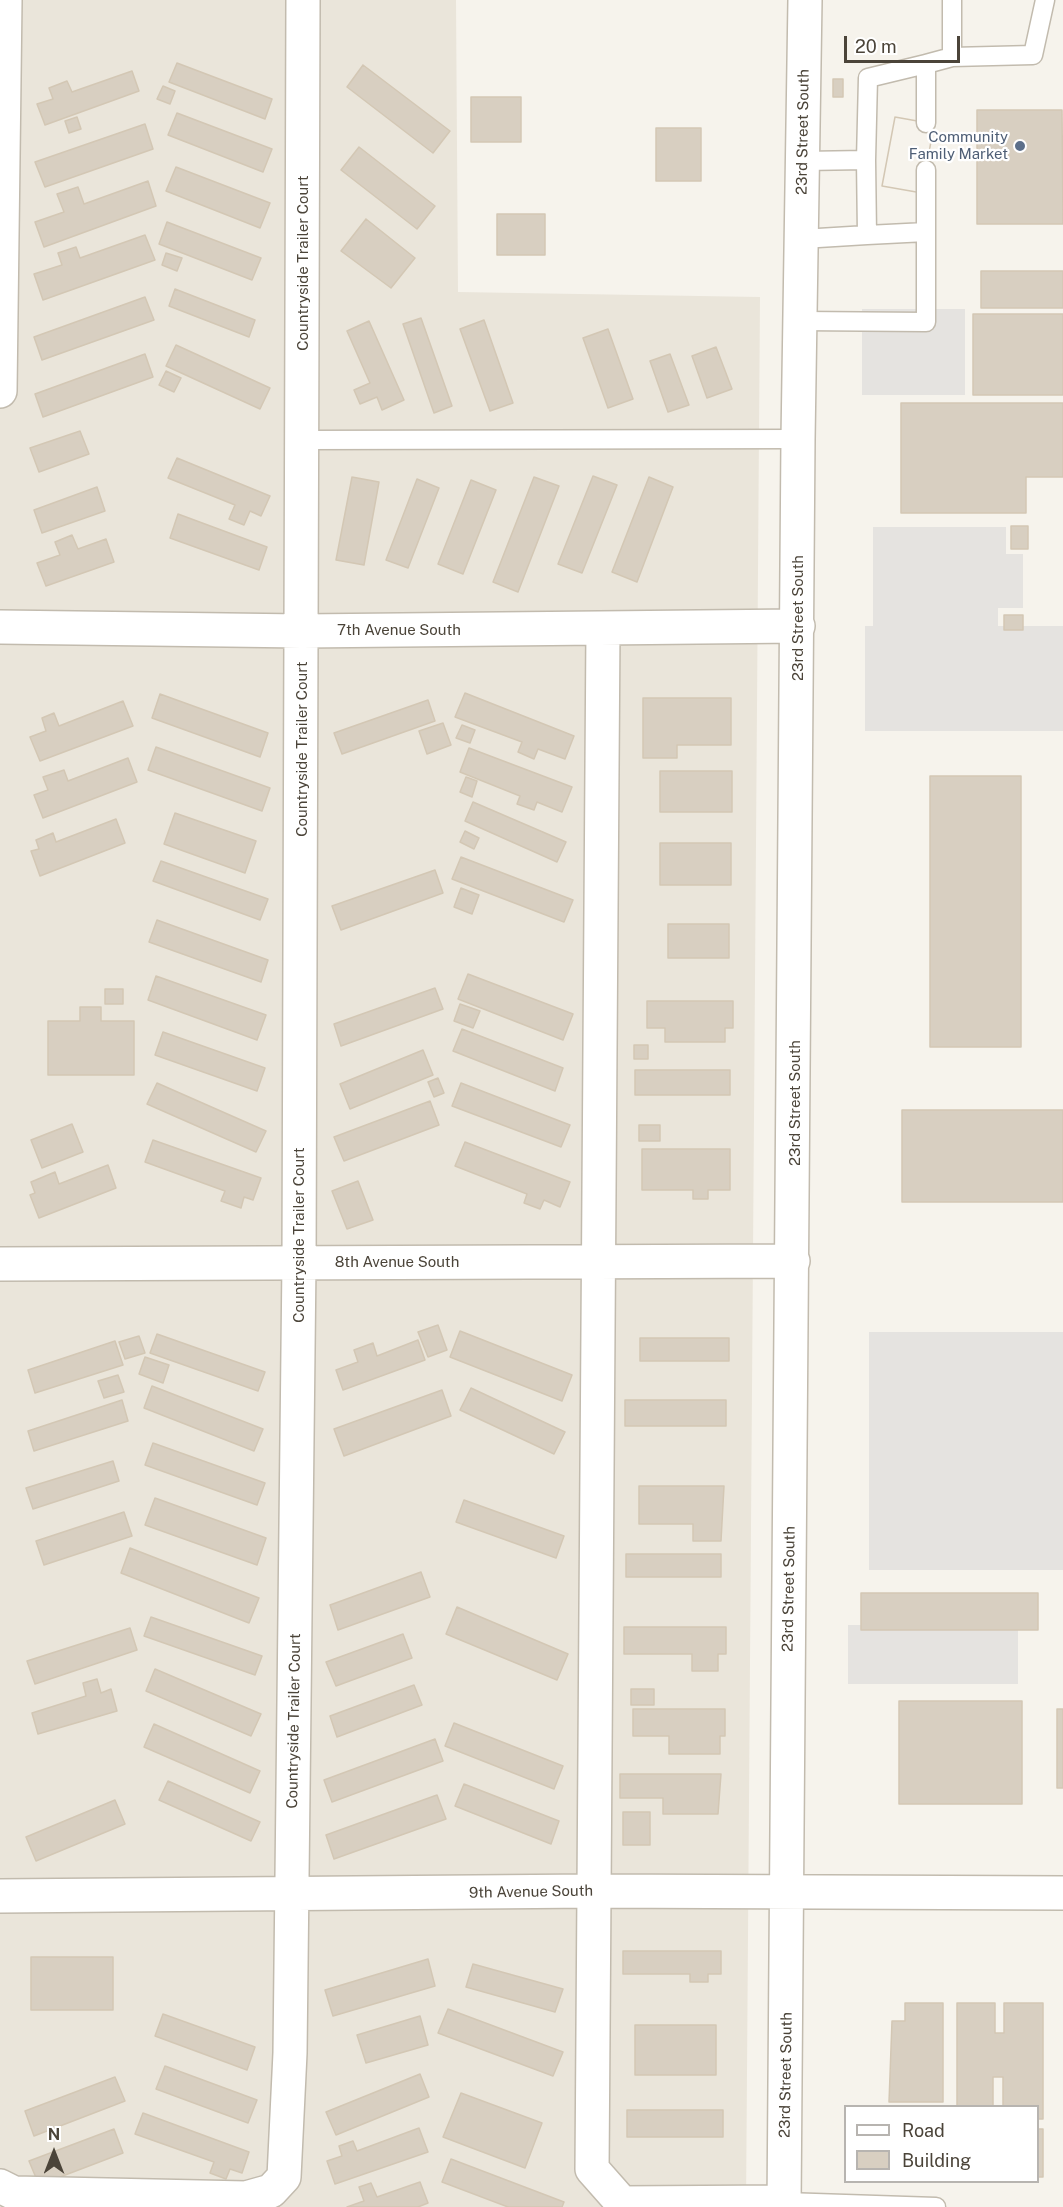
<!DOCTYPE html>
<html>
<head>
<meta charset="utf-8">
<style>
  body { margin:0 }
  #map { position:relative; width:1063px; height:2207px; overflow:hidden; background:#f6f3ec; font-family:"Public Sans",sans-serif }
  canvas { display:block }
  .legend { position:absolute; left:844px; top:2105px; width:195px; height:78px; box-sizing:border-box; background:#fff; border:2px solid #b7b4b0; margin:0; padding:8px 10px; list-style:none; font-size:18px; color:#4b4439 }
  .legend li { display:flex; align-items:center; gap:12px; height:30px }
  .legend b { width:30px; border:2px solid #b7b4b0 }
  .north { position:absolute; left:24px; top:2123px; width:60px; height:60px; -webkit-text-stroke:4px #fff; paint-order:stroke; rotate:0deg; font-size:16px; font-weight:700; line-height:24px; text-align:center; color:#4b4439 }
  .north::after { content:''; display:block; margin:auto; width:21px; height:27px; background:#4b4439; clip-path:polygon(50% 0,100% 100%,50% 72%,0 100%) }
  .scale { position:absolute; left:844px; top:36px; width:116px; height:27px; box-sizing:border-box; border:3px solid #4b4439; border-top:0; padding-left:8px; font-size:18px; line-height:21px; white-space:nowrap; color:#4b4439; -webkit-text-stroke:4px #fff; paint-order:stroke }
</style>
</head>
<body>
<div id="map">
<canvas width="1063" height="2207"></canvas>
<ul class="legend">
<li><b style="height:8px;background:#fff"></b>Road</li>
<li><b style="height:16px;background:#d8cfc1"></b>Building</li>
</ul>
<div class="north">N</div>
<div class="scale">20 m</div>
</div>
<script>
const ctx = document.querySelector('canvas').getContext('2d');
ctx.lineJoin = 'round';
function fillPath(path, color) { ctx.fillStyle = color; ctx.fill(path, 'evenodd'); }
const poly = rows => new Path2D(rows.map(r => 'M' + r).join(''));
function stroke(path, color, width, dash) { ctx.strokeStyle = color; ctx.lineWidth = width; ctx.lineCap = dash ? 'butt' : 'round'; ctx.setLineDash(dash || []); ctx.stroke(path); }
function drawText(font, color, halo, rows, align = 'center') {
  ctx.font = font + ' "Public Sans",sans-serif'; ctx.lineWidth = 4.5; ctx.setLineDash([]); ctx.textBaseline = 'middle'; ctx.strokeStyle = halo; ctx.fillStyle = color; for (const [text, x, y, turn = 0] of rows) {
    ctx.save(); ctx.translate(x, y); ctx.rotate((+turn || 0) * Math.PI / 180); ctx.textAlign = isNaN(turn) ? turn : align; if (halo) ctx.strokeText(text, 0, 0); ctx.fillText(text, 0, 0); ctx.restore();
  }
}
fillPath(poly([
  [0,0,456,0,458,292,760,297,746,2207,0,2207]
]), '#eae5da');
fillPath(poly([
  [862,309,965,309,965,395,862,395],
  [873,527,1006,527,1006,554,1023,554,1023,608,998,608,998,626,1063,626,1063,731,865,731,865,626,873,626],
  [869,1332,1063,1332,1063,1570,869,1570],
  [848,1625,1018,1625,1018,1684,848,1684]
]), '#e5e3e0');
const building = poly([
  [177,63,272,99,265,119,169,82,177,63],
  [363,65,450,131,433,153,347,87,363,65],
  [132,71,139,91,45,125,37,104,53,99,49,88,67,81,72,92,132,71],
  [833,79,843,79,843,97,833,97,833,79],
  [163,86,175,91,170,104,157,99,163,86],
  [471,97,521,97,521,142,471,142,471,97],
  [977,110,1062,110,1063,224,977,224,977,110],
  [177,113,272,149,263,172,168,135,177,113],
  [77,117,81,129,69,133,65,121,77,117],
  [895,117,934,124,922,193,882,186,895,117],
  [895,117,934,124,922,193,882,186,895,117],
  [145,124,153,149,45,187,35,162,145,124],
  [656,128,701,128,701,181,656,181,656,128],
  [359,147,435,206,417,229,341,170,359,147],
  [176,167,270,203,260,228,166,191,176,167],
  [148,181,156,206,44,247,35,222,64,212,57,194,78,187,84,204,148,181],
  [497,214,545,214,545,255,497,255,497,214],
  [366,219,415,258,391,288,341,251,366,219],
  [167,222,261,258,252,280,159,244,167,222],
  [145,235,155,260,43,300,34,274,62,265,58,253,76,247,80,258,145,235],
  [166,253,182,258,177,271,162,265,166,253],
  [981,271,1063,271,1063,308,981,308,981,271],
  [175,289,255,320,249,337,169,306,175,289],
  [145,297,154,320,42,360,34,337,145,297],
  [973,314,1063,314,1063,395,973,395,973,314],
  [421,318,452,406,434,413,403,324,421,318],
  [484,320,513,403,490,411,460,329,484,320],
  [369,321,404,400,382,410,377,397,360,404,354,390,370,383,347,331,369,321],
  [608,329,633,399,608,408,583,338,608,329],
  [176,345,270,388,260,409,166,366,176,345],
  [716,347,732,389,707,398,692,356,716,347],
  [145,354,153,377,43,417,35,394,145,354],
  [670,354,689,405,668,412,650,361,670,354],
  [166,371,181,378,174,392,159,385,166,371],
  [901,403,1063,403,1063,477,1026,477,1026,513,901,513,901,403],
  [80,431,89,454,39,472,30,448,80,431],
  [177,458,270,496,261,516,250,511,244,525,229,519,235,505,168,478,177,458],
  [593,476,617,485,582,573,558,564,593,476],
  [352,477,379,482,364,565,336,560,352,477],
  [534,477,559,486,518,592,493,582,534,477],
  [649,477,673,487,637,582,612,572,649,477],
  [417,479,439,488,408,568,386,560,417,479],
  [471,480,496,490,463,574,438,564,471,480],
  [97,487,105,511,42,533,34,510,97,487],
  [178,514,267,547,259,570,170,538,178,514],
  [1011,526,1028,526,1028,549,1011,549,1011,526],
  [72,535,78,549,106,539,114,562,46,586,37,563,60,555,55,542,72,535],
  [1004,615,1023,615,1023,630,1004,630,1004,615],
  [465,693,574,736,565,759,538,749,534,759,518,752,522,742,455,717,465,693],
  [160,694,268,733,260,757,152,718,160,694],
  [643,698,731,698,731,745,677,745,677,758,643,758,643,698],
  [428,700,435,721,342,754,334,733,428,700],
  [123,701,133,726,40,761,30,737,46,731,42,718,54,713,59,726,123,701],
  [443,723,451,745,427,754,419,731,443,723],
  [462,725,475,730,470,743,456,738,462,725],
  [156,747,270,788,262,811,148,770,156,747],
  [469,748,572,787,562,812,537,802,534,810,517,804,520,796,460,772,469,748],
  [128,758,137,782,43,818,34,795,48,790,43,777,64,770,68,781,128,758],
  [660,771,732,771,732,812,660,812,660,771],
  [930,776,1021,776,1021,1047,930,1047,930,776],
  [466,777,477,781,472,797,460,792,466,777],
  [473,802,566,842,557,862,465,821,473,802],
  [175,813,256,841,245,873,164,844,175,813],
  [116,819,125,843,40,876,31,851,39,849,36,840,53,833,56,842,116,819],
  [465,831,479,838,474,849,460,842,465,831],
  [660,843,731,843,731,885,660,885,660,843],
  [461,857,573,900,564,922,452,879,461,857],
  [161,861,268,899,260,920,153,881,161,861],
  [435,870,443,893,341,930,332,906,435,870],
  [461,888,479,895,472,914,454,907,461,888],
  [157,920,268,960,261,982,149,942,157,920],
  [668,924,729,924,729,958,668,958,668,924],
  [468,974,573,1014,563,1040,458,999,468,974],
  [156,976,266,1015,257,1040,148,1000,156,976],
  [435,988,443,1009,341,1046,334,1024,435,988],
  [105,989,123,989,123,1004,105,1004,105,989],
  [647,1001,733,1001,733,1028,725,1028,725,1042,665,1042,665,1028,647,1028,647,1001],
  [460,1004,480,1011,473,1028,454,1021,460,1004],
  [80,1007,101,1007,101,1021,134,1021,134,1075,48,1075,48,1021,80,1021,80,1007],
  [462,1029,563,1068,555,1091,453,1051,462,1029],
  [163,1032,265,1068,257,1091,155,1055,163,1032],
  [634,1045,648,1045,648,1059,634,1059,634,1045],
  [423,1050,433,1075,350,1109,340,1084,423,1050],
  [635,1070,730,1070,730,1095,635,1095,635,1070],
  [438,1078,444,1093,434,1097,428,1082,438,1078],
  [157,1083,266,1131,256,1152,147,1104,157,1083],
  [461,1083,570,1125,561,1147,452,1106,461,1083],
  [430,1101,439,1125,344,1161,334,1137,430,1101],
  [902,1110,1063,1110,1063,1202,902,1202,902,1110],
  [72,1124,83,1152,42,1168,31,1140,72,1124],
  [639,1125,660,1125,660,1141,639,1141,639,1125],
  [153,1140,261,1178,253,1200,244,1197,241,1208,221,1201,225,1191,145,1162,153,1140],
  [465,1142,570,1182,560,1207,544,1200,540,1209,524,1203,527,1194,455,1166,465,1142],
  [642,1149,730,1149,730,1190,708,1190,708,1199,693,1199,693,1190,642,1190,642,1149],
  [108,1165,116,1188,39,1218,30,1195,35,1193,31,1182,55,1172,59,1184,108,1165],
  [358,1181,373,1220,347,1229,332,1191,358,1181],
  [438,1325,447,1350,428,1357,418,1332,438,1325],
  [460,1331,572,1375,562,1401,450,1357,460,1331],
  [157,1334,265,1372,258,1391,150,1353,157,1334],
  [139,1336,145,1353,125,1359,119,1342,139,1336],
  [640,1338,729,1338,729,1361,640,1361,640,1338],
  [418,1340,425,1360,343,1390,336,1370,358,1362,354,1350,373,1343,377,1356,418,1340],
  [115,1341,123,1365,35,1393,28,1370,115,1341],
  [145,1357,169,1365,163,1383,139,1374,145,1357],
  [118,1375,124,1392,104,1398,98,1381,118,1375],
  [152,1386,263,1429,254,1451,144,1408,152,1386],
  [471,1388,565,1432,554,1454,460,1410,471,1388],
  [442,1390,451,1416,344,1456,334,1429,442,1390],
  [122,1400,128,1421,34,1451,28,1431,122,1400],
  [625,1400,726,1400,726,1426,625,1426,625,1400],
  [153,1443,265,1483,257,1505,145,1465,153,1443],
  [113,1461,119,1481,33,1509,26,1488,113,1461],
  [639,1486,724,1486,721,1541,693,1541,693,1524,639,1524,639,1486],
  [155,1498,266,1538,257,1565,145,1525,155,1498],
  [464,1500,564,1536,556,1558,456,1522,464,1500],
  [124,1512,132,1536,44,1565,36,1541,124,1512],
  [130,1548,259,1598,249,1623,121,1573,130,1548],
  [626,1554,721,1554,721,1577,626,1577,626,1554],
  [421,1572,430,1597,338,1630,330,1605,421,1572],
  [861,1593,1038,1593,1038,1630,861,1630,861,1593],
  [457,1607,568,1654,557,1680,446,1634,457,1607],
  [151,1617,262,1656,255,1675,144,1636,151,1617],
  [624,1627,726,1627,726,1654,718,1654,718,1671,692,1671,692,1654,624,1654,624,1627],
  [130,1628,137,1650,35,1684,27,1661,130,1628],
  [403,1634,412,1658,336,1686,326,1662,403,1634],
  [155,1669,261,1714,251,1736,146,1691,155,1669],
  [97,1679,101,1693,111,1689,117,1711,38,1734,32,1713,86,1696,83,1683,97,1679],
  [414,1685,422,1705,337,1737,330,1716,414,1685],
  [631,1689,654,1689,654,1705,631,1705,631,1689],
  [899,1701,1022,1701,1022,1804,899,1804,899,1701],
  [633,1709,725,1709,725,1736,720,1736,720,1754,669,1754,669,1736,633,1736,633,1709],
  [1057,1709,1063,1709,1063,1788,1057,1788,1057,1709],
  [454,1723,563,1766,554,1789,445,1746,454,1723],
  [154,1724,260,1771,250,1793,144,1747,154,1724],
  [435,1739,443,1761,332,1802,324,1780,435,1739],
  [620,1774,721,1774,718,1814,663,1814,663,1798,620,1798,620,1774],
  [168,1781,260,1822,251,1841,159,1800,168,1781],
  [464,1784,559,1821,551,1844,455,1806,464,1784],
  [437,1795,446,1819,334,1859,326,1835,437,1795],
  [115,1800,125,1824,36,1861,26,1837,115,1800],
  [623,1812,650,1812,650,1845,623,1845,623,1812],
  [623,1951,721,1951,721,1974,708,1974,708,1982,690,1982,690,1974,623,1974,623,1951],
  [31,1957,113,1957,113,2010,31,2010,31,1957],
  [428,1959,435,1986,333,2016,325,1990,428,1959],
  [473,1964,563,1989,555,2012,466,1987,473,1964],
  [905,2003,943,2003,943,2102,889,2102,892,2021,905,2021,905,2003],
  [957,2003,995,2003,995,2033,1004,2033,1004,2003,1043,2003,1043,2119,1038,2119,1038,2106,1003,2106,1003,2077,993,2077,993,2106,957,2106,957,2003],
  [448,2009,563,2052,553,2076,438,2033,448,2009],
  [163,2014,255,2047,247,2070,155,2036,163,2014],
  [420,2016,428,2045,366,2063,357,2035,420,2016],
  [635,2025,716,2025,716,2075,635,2075,635,2025],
  [165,2066,257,2100,248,2123,156,2089,165,2066],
  [420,2074,429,2097,336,2135,326,2112,420,2074],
  [115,2077,125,2101,34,2136,25,2111,115,2077],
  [461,2093,542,2123,525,2168,443,2137,461,2093],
  [627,2110,723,2110,723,2137,627,2137,627,2110],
  [143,2113,249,2152,242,2173,230,2169,226,2179,210,2173,214,2162,135,2134,143,2113],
  [419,2128,428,2152,335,2184,327,2161,342,2156,339,2146,353,2141,357,2151,419,2128],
  [114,2129,123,2153,39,2185,29,2161,114,2129],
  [1038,2129,1043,2129,1043,2177,1038,2177,1038,2129],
  [451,2159,564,2202,562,2207,508,2207,442,2182,451,2159],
  [420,2182,428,2203,418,2207,347,2207,364,2201,359,2187,371,2183,377,2197,420,2182]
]);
fillPath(building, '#d8cfc1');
stroke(building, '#d3c7b4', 1.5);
const lane = poly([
  [952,0,952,57],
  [926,64,868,78,866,160,867,235,926,232],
  [926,123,926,64,952,57,1033,55,1045,0],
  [803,161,866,160],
  [802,239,867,235],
  [800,321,926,322,926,170],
  [303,440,798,439],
  [785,2202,936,2207]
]);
const street = poly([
  [0,391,5,0],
  [0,627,302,631,798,626],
  [603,628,592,2169,622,2203,785,2202],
  [0,1264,793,1261],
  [0,1896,593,1891,1063,1893],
  [0,2186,14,2193,246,2198,271,2191,284,2177,290,2053,299,1262,303,0],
  [784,2207,798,439,805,0]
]);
stroke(lane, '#c2bbae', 21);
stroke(street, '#c2bbae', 36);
stroke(lane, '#fff', 18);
stroke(street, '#fff', 33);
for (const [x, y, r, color] of [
  [1020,146,6,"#5c6f8a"]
]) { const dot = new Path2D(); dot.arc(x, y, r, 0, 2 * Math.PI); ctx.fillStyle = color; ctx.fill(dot); stroke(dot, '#fff', 2); }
drawText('15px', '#4b4439', '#fff', [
  ["23rd Street South",803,132,-89],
  ["Countryside Trailer Court",303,263,-90],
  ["23rd Street South",798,618,-90],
  ["7th Avenue South",399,630],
  ["Countryside Trailer Court",302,749,-90],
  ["23rd Street South",795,1103,-90],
  ["Countryside Trailer Court",299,1235,-90],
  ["8th Avenue South",397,1262],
  ["23rd Street South",789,1589,-89],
  ["Countryside Trailer Court",294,1721,-89],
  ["9th Avenue South",531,1892,-1],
  ["23rd Street South",786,2075,-89]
]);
drawText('15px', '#4e5e75', '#fff', [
  ["Community",1008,137],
  ["Family Market",1008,154]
], 'right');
</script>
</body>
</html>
